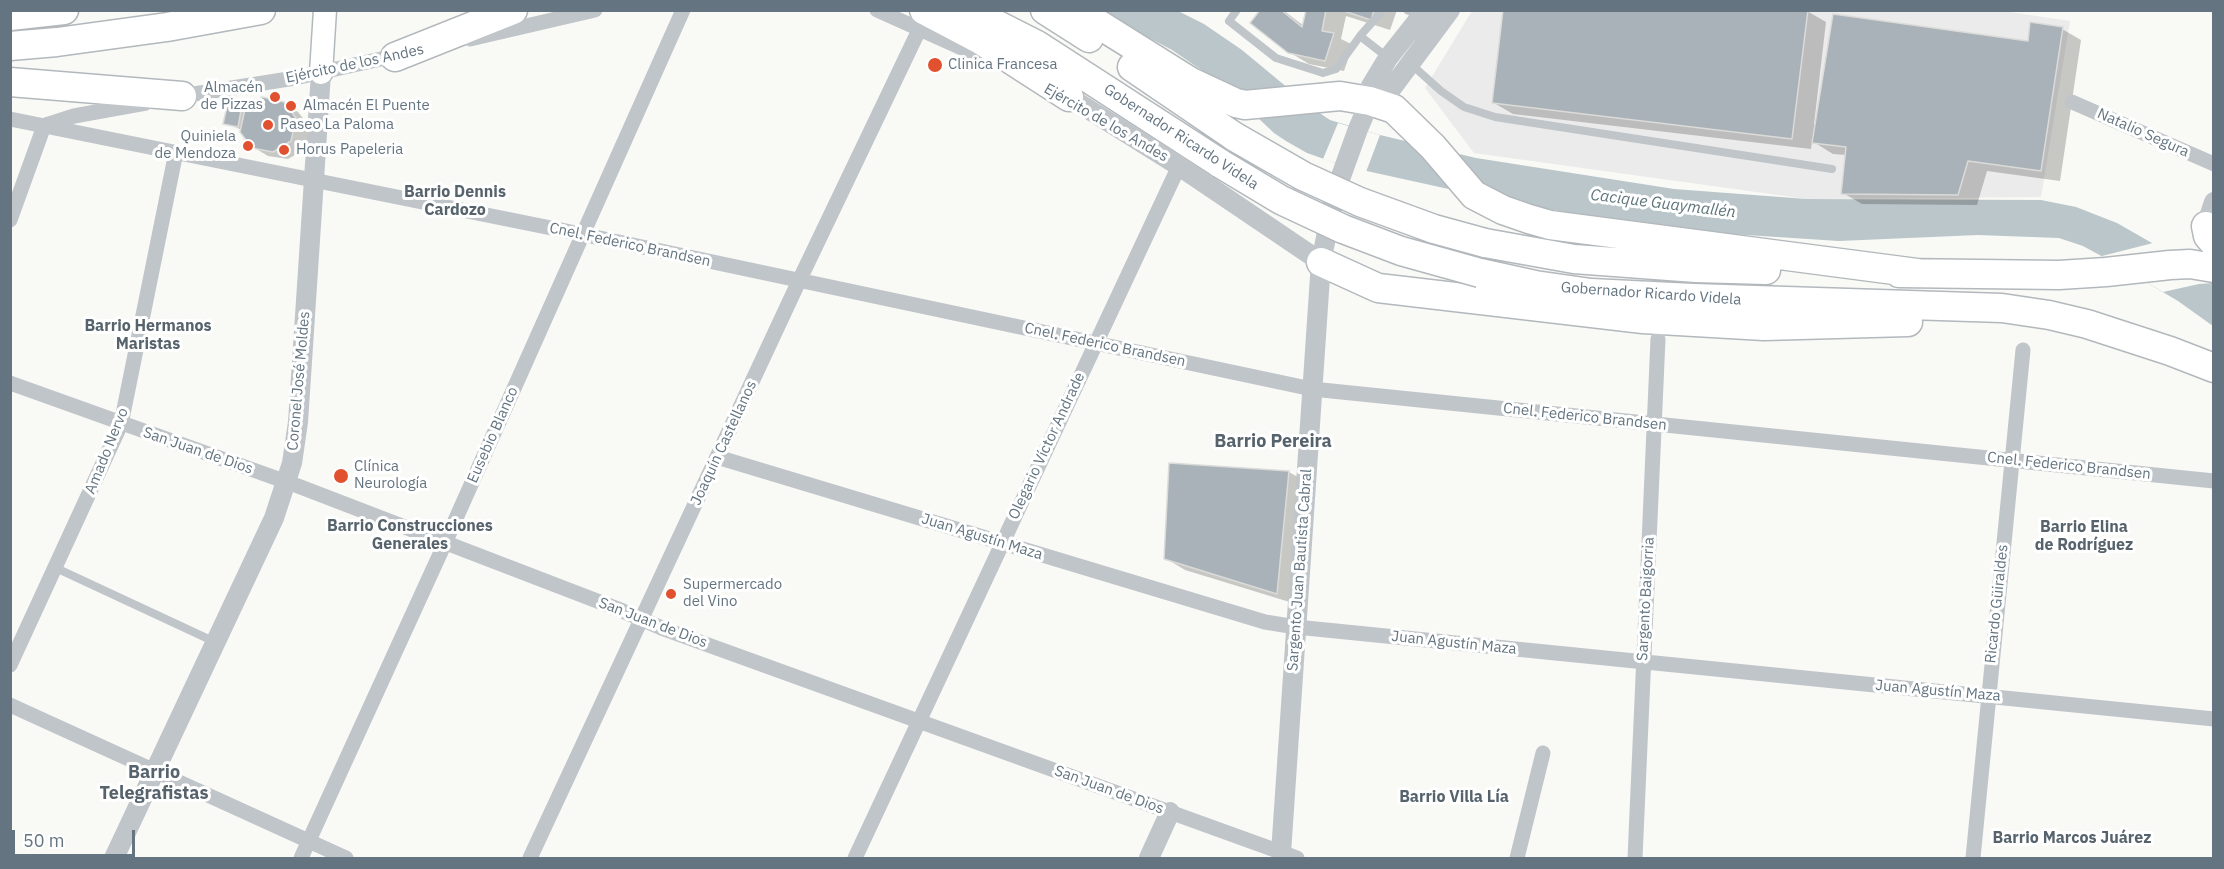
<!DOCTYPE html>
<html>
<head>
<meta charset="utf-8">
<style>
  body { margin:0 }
  #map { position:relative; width:2224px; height:869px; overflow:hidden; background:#f9f9f6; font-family:"IBM Plex Sans",sans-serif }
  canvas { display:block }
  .frame { position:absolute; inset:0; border:12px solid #647581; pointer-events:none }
  .scale { position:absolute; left:12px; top:830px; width:123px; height:27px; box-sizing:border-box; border:3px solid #647581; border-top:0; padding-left:8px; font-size:18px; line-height:21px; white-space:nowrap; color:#647581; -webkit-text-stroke:4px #fff; paint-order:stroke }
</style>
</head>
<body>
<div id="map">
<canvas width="2224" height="869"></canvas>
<div class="frame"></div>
<div class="scale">50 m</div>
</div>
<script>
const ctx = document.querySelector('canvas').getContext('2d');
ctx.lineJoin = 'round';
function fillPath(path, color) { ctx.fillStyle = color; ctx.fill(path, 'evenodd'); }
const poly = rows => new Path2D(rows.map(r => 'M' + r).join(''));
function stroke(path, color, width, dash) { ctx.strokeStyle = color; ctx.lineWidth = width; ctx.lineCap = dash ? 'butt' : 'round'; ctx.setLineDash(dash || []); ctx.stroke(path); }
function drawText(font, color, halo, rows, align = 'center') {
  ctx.font = font + ' "IBM Plex Sans",sans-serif'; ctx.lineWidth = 6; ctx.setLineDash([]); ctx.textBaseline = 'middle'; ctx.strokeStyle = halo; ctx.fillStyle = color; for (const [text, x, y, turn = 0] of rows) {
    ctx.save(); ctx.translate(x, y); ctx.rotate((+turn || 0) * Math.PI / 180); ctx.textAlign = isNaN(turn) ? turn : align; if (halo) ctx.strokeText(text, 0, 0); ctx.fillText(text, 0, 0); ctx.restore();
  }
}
fillPath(poly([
  [1996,10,2070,21,2041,197,1807,199,1474,153,1425,88,1472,11]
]), '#eaebea');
fillPath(poly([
  [1099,11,1178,11,1204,24,1242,50,1312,108,1330,120,1380,135,1476,158,1674,189,1807,199,2041,200,2076,207,2117,223,2213,278,2213,326,2178,301,2105,258,2083,246,2059,238,1978,235,1839,241,1684,231,1638,225,1503,201,1344,166,1307,153,1286,141,1274,133,1222,84,1172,50]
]), '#bac6ca');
fillPath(poly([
  [1338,123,1380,135,1366,172,1323,159],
  [2153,243,2213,278,2213,283,2199,284,2163,292,2102,256]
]), '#f9f9f6');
fillPath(poly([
  [1262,10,1283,10,1304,26,1308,10,1397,10,1390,30,1346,16,1341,39,1353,45,1344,71,1309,64,1289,52],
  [1807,11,1826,22,1814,124,1817,125,2062,29,2081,40,2060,181,1987,171,1977,205,1862,204,1843,193,1846,155,1833,154,1812,141,1811,149,1513,114,1494,103],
  [283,103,298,112,310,127,305,149,288,159,268,156,253,147,242,130,225,123,242,107,247,109],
  [1170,465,1289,472,1308,483,1296,604,1185,570,1165,558]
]), '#0003');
const building = poly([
  [1260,10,1281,10,1302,27,1306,10,1326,10,1322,31,1334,33,1325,61,1288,53,1250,23,1260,10],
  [1341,10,1374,10,1371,20,1341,10],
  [1503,10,1808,10,1792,139,1492,103,1503,10],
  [1833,14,2028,41,2030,22,2063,27,2041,171,1968,161,1958,195,1841,194,1846,147,1812,143,1833,14],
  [262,97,284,102,296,118,291,141,273,152,252,148,240,132,245,109,262,97],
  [228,102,242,105,238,127,223,124,228,102],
  [1169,463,1289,471,1277,594,1164,559,1169,463]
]);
fillPath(building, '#a9b2b8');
stroke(building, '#dbdbd9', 1.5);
const secondary = poly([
  [321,73,325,10]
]);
const motorway = poly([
  [924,10,979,39,1069,97],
  [968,10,1037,45,1221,164],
  [1045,10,1089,38],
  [1076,10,1191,82,1236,103,1245,105,1340,96,1370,101,1394,109,1433,147,1474,195,1503,210,1529,219,1550,225,1917,273],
  [10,16,64,10],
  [10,46,57,42,167,27,261,10],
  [395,57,513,10],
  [1132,67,1235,137],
  [10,82,182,96],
  [2206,226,2208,236,2214,243],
  [1485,243,1574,259,1696,268,1766,270],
  [1321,262,1378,288,1643,319,1764,326,1908,322],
  [1480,273,1535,285,1591,293,1693,298,2002,308,2049,315,2087,324,2170,351,2214,368],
  [1899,273,2059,275,2106,272,2170,265,2190,264,2214,268]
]);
stroke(secondary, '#b2b9bd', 25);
stroke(motorway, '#b3b8bc', 31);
stroke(poly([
  [1237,10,1229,21,1276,58,1323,73,1336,69,1360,36,1383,10],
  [1407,10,1420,16],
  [1360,36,1387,57],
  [1412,65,1441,91,1464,107,1495,117,1832,169],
  [56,568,215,642]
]), '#c0c5c9', 8);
stroke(poly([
  [877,10,995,63],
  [470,39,595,10],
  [175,97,295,78,399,55],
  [2072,102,2214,164],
  [10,119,581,234,1312,389,2214,481],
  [46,125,74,116,146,103],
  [10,220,44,126],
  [10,383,298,486,618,609,664,629,1297,858],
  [717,457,1265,622,1296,627,2214,719],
  [10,665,121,424,176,152],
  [10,705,346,858],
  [301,858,445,543,683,10],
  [530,858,799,281,920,28],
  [855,858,1179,166],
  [1517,858,1543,753],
  [1635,858,1658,339],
  [1973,858,2023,350]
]), '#c0c5c9', 15);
stroke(poly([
  [1069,97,1179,166,1321,262],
  [1370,101,1386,96,1450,10],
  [2206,226,2214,202],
  [1281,853,1321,262,1335,193,1358,129,1370,101,1371,86,1388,58,1426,10],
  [114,858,274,518,292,463,298,422,321,73],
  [1149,858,1170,812]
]), '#c0c5c9', 20);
stroke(secondary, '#fff', 22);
stroke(motorway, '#fff', 28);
const motorwayBridge = poly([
  [1235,137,1303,176,1360,202,1434,229,1485,243],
  [1221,164,1281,200,1343,229,1401,251,1480,273]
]);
stroke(motorwayBridge, '#b3b8bc', 31, []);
stroke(motorwayBridge, '#fff', 28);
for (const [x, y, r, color] of [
  [935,65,8,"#e1512f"],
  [275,97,6,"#e1512f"],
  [291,106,6,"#e1512f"],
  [268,125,6,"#e1512f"],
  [248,146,6,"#e1512f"],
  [284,150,6,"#e1512f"],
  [341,476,8,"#e1512f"],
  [671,594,6,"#e1512f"]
]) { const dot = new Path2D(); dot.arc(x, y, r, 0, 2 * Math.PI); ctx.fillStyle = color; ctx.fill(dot); stroke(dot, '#fff', 2); }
drawText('15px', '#647581', '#fff', [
  ["Ejército de los Andes",355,64,-12],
  ["Ejército de los Andes",1106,123,30],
  ["Natalio Segura",2143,133,24],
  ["Gobernador Ricardo Videla",1181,137,33],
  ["Cnel. Federico Brandsen",630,245,12],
  ["Gobernador Ricardo Videla",1651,294,4],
  ["Cnel. Federico Brandsen",1105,345,12],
  ["Coronel José Moldes",299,381,-85],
  ["Cnel. Federico Brandsen",1585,417,6],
  ["Eusebio Blanco",493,435,-66],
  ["Joaquín Castellanos",724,443,-65],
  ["Olegario Víctor Andrade",1047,446,-65],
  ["Amado Nervo",107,451,-68],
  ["San Juan de Dios",198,451,19],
  ["Cnel. Federico Brandsen",2069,466,6],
  ["Juan Agustín Maza",982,537,17],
  ["Sargento Juan Bautista Cabral",1300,570,-86],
  ["Sargento Baigorria",1646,599,-87],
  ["Ricardo Güiraldes",1997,604,-84],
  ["San Juan de Dios",653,623,21],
  ["Juan Agustín Maza",1454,643,6],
  ["Juan Agustín Maza",1938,691,5],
  ["San Juan de Dios",1109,790,20]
]);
drawText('15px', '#647581', '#fff', [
  ["Clinica Francesa",948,65],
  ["Almacén",263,88,"right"],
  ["de Pizzas",263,105,"right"],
  ["Almacén El Puente",303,106],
  ["Paseo La Paloma",280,125],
  ["Quiniela",236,137,"right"],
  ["de Mendoza",236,154,"right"],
  ["Horus Papeleria",296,150],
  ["Clínica",354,467],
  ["Neurología",354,484],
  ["Supermercado",683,585],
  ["del Vino",683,602]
], 'left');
drawText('bold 16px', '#56636c', '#fff', [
  ["Barrio Dennis",455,192],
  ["Cardozo",455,210],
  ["Barrio Hermanos",148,326],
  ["Maristas",148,344],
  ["Barrio Construcciones",410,526],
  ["Generales",410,544],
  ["Barrio Elina",2084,527],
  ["de Rodríguez",2084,545],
  ["Barrio Villa Lía",1454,797],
  ["Barrio Marcos Juárez",2072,838]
]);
drawText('italic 16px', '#5f757b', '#fff', [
  ["Cacique Guaymallén",1663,204,7]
]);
drawText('bold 18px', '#56636c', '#fff', [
  ["Barrio Pereira",1273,442],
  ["Barrio",154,773],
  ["Telegrafistas",154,794]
]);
</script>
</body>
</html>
